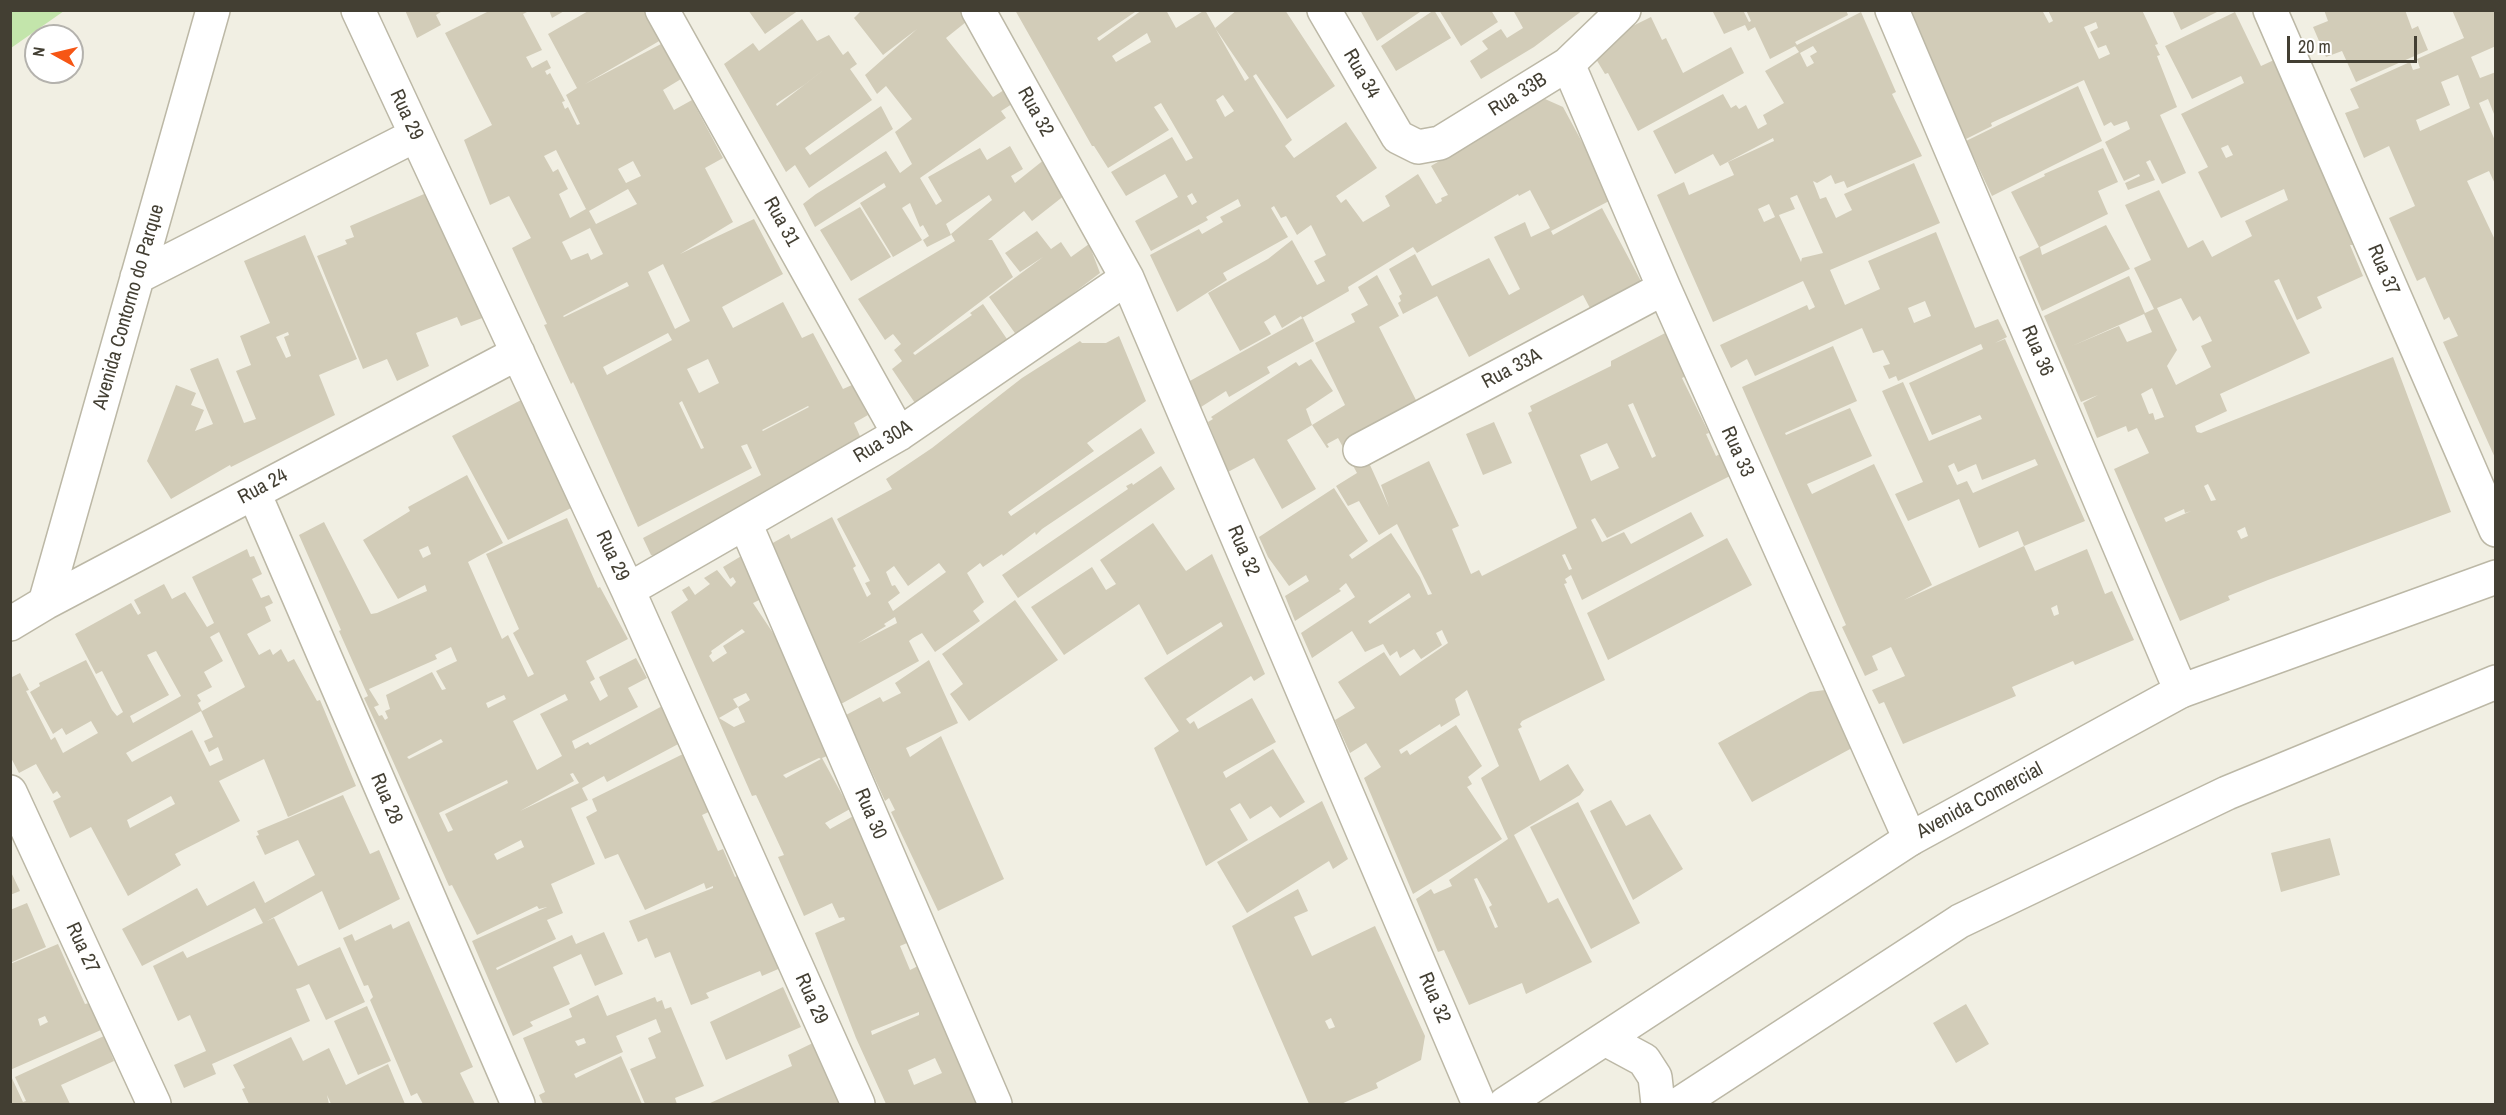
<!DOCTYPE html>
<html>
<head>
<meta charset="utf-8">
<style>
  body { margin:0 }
  #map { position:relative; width:2506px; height:1115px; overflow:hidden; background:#f1efe3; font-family:"Archivo Narrow",sans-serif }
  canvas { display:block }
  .frame { position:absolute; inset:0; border:12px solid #433f33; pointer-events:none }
  .north { position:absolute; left:24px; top:24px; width:60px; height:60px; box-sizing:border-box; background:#fff; border:2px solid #b4b2ad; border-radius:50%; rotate:278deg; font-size:16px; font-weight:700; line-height:24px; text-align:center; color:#433f33 }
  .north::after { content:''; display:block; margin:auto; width:21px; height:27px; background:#f65615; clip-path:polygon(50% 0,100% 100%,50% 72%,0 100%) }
  .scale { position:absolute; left:2287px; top:36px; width:130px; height:27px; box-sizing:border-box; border:3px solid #433f33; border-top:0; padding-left:8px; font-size:18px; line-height:21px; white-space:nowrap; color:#433f33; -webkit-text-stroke:4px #fff; paint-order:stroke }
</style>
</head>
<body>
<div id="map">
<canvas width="2506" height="1115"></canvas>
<div class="frame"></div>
<div class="north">N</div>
<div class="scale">20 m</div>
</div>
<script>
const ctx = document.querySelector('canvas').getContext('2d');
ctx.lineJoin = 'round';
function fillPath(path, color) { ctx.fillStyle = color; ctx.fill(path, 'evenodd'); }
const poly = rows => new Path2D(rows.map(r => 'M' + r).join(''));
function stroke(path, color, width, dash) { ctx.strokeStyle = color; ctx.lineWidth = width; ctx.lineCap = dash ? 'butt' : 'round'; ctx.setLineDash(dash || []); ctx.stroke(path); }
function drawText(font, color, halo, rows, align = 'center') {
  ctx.font = font + ' "Archivo Narrow",sans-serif'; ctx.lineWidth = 4.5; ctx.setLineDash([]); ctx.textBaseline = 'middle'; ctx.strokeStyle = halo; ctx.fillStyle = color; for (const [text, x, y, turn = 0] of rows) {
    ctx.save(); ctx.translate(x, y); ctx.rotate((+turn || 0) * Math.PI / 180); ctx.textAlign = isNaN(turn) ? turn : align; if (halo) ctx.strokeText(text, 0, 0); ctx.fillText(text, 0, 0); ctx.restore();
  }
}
fillPath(poly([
  [11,10,64,10,64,11,11,48]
]), '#c3e5ab');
fillPath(poly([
  [405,10,444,10,436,15,441,25,417,38],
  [491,10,531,10,523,14,542,50,526,57,532,68,547,60,551,68,545,71,547,75,550,73,565,101,562,102,565,109,568,107,577,125,580,124,566,95,577,88,548,34,590,10,646,10,661,40,585,84,661,44,681,79,663,90,674,110,692,100,723,158,705,168,733,222,680,254,754,219,783,274,722,307,733,328,783,302,802,338,813,333,843,389,852,385,868,415,854,423,864,445,662,558,651,555,643,538,761,475,747,444,741,446,752,468,638,527,575,386,573,382,571,384,544,325,547,324,512,248,531,238,509,196,490,205,464,140,492,125,445,33],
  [556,150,586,209,570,218,559,194,568,189,558,169,553,172,544,156],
  [633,161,641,176,626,183,618,169],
  [628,189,637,204,596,224,589,211],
  [590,228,603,254,591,260,588,253,571,260,562,242],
  [663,264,690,321,675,329,648,272],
  [627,282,629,286,564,317,563,316],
  [668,333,672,340,607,375,603,367],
  [708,359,719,383,699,393,687,369],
  [682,401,704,448,701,449,679,403],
  [808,406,809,407,763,431,762,430],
  [549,10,566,10,552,18],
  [748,10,799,10,765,34],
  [862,10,960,10,966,22,946,38,993,97,1004,90,1012,104,1001,111,1006,118,920,178,936,205,942,201,928,177,980,148,987,160,1010,146,1023,169,1011,176,1015,183,1045,159,1065,195,1032,221,1024,211,988,240,992,240,1013,277,913,353,915,355,972,315,970,313,983,304,1009,342,919,409,892,369,902,361,894,350,901,344,893,334,885,340,858,299,955,241,951,234,992,200,989,195,946,224,951,235,927,247,923,240,929,236,923,225,920,227,910,203,902,208,922,240,893,257,860,203,886,187,884,183,815,227,803,204,816,194,886,151,900,173,912,164,895,132,912,119,886,86,877,94,865,75,917,29,883,55,854,18],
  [1015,10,1138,10,1097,38,1099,41,1142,10,1166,10,1176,28,1205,10,1245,81,1249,78,1215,28,1237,10,1285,10,1335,86,1287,119,1256,74,1253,76,1292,140,1285,146,1294,158,1346,122,1377,168,1336,196,1341,203,1346,199,1363,222,1390,206,1385,196,1418,174,1436,204,1442,201,1441,198,1448,195,1431,166,1545,99,1563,107,1613,199,1551,231,1553,235,1602,208,1642,283,1591,310,1583,295,1469,357,1437,296,1403,314,1398,303,1401,301,1399,296,1402,294,1389,269,1415,254,1432,286,1489,258,1509,295,1520,289,1494,237,1525,222,1531,237,1550,228,1530,190,1519,196,1518,194,1417,253,1413,247,1348,287,1349,291,1302,318,1301,316,1282,328,1275,315,1264,322,1271,334,1240,351,1208,293,1268,259,1292,240,1317,285,1325,281,1314,261,1326,255,1311,225,1297,235,1286,216,1281,218,1274,206,1271,208,1288,237,1223,273,1227,280,1177,312,1150,255,1199,229,1202,234,1223,222,1220,217,1241,206,1238,199,1206,217,1208,220,1151,251,1135,221,1178,197,1165,174,1126,196,1111,172,1172,137,1186,161,1193,158,1161,103,1154,107,1169,130,1108,168,1094,146,1092,146],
  [1147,33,1151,42,1116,62,1112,56],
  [1223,95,1234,111,1225,117,1216,100],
  [1192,193,1197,202,1192,205,1187,196],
  [1360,10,1423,10,1377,41],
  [1434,10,1451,38,1396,71,1381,46],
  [1439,10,1491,10,1498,22,1461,46],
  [1513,10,1583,10,1534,47,1481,79,1470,61,1488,49,1482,41,1501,29,1507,38,1523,28],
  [1712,10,1743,10,1749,22,1751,21,1746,10,1846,10,1848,15,1795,42,1797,45,1770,59,1755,27,1748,31,1745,25,1724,34],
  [1905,10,2042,10,2049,23,2053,21,2048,10,2142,10,2158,44,2155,45,2160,55,2157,56,2177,107,2160,115,2186,173,2162,184,2150,160,2146,162,2155,180,2128,190,2125,183,2140,176,2139,174,2124,181,2105,142,2130,129,2127,121,2114,126,2111,122,2104,126,2084,80,1991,123,1992,126,1966,139],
  [2096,22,2098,28,2090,32,2098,48,2106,45,2110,54,2099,59,2084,27],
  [2172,10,2221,10,2181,30],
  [2324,10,2405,10,2412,29,2418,26,2428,50,2356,82,2342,51,2326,57,2313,27,2328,21],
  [2452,10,2496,10,2496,46,2471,57,2480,78,2496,72,2496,119,2488,99,2479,103,2496,143,2496,186,2489,171,2467,181,2496,242,2496,460,2443,342,2458,336,2449,317,2444,320,2425,277,2417,281,2389,218,2415,206,2389,146,2364,158,2345,113,2359,108,2350,89,2410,62,2413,70,2420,68,2417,59,2464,38],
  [2458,75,2470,108,2420,131,2416,120,2450,105,2441,82],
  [1861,12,1896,92,1892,94,1922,156,1847,188,1844,181,1835,184,1831,175,1817,183,1813,181,1820,199,1826,197,1836,218,1852,210,1844,194,1914,163,1940,223,1830,270,1845,305,1880,289,1868,261,1936,232,1975,328,1998,319,2007,337,1995,343,2005,339,2085,521,2024,546,2018,531,1979,548,1959,499,1908,521,1895,494,1923,482,1882,391,1903,382,1929,441,1982,419,1980,415,1932,435,1909,383,1983,349,1981,344,1898,381,1896,376,1889,379,1883,366,1890,364,1883,350,1873,353,1862,328,1755,376,1747,359,1731,368,1720,345,1807,305,1809,310,1815,307,1803,281,1713,322,1657,195,1684,182,1689,195,1734,175,1728,162,1774,141,1773,138,1720,166,1713,154,1675,174,1653,131,1723,94,1731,108,1736,105,1739,109,1746,105,1758,129,1767,124,1763,115,1784,103,1765,71,1799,52,1795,46],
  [1813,46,1817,52,1810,56,1814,63,1807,67,1800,53],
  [1797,195,1823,253,1802,258,1801,262,1779,215,1795,209,1790,198],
  [1769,204,1775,217,1764,222,1758,209],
  [1925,301,1931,316,1914,323,1908,308],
  [2035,459,2038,465,1973,493,1967,481,1957,485,1948,466,1954,463,1958,472,1976,464,1982,480],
  [2235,12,2261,66,2274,60,2353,245,2350,245,2363,276,2317,297,2322,308,2297,320,2279,279,2274,281,2310,353,2220,394,2227,411,2195,426,2197,432,2201,433,2393,357,2451,512,2268,580,2228,596,2230,600,2180,621,2114,469,2149,453,2137,428,2128,432,2126,426,2097,438,2083,403,2098,395,2081,402,2044,316,2129,276,2145,313,2154,309,2134,268,2151,260,2125,205,2159,190,2188,248,2203,240,2212,257,2252,236,2245,221,2288,200,2284,189,2221,218,2198,172,2208,167,2181,114,2244,83,2241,76,2192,99,2165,46],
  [2228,145,2233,155,2226,158,2221,148],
  [2181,298,2193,321,2200,316,2212,341,2201,346,2211,367,2176,385,2167,366,2177,350,2157,308],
  [2144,314,2152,332,2127,342,2119,326,2072,346],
  [2152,388,2164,417,2155,420,2153,413,2149,414,2141,394],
  [2208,484,2216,500,2211,501,2204,486],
  [2184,509,2185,513,2191,511,2166,522,2164,518],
  [2245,527,2248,536,2241,539,2237,531],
  [1651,17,1662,40,1666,38,1683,73,1731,47,1744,73,1638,131,1608,73,1605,74,1596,59,1608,38],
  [802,19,817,41,829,35,843,55,848,51,857,64,850,69,872,100,805,148,810,155,881,106,893,129,809,188,795,165,786,172,724,64,753,43,759,51],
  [830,65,777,106,776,104,804,85],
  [2078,86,2102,141,1992,196,1966,141],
  [2103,148,2118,182,2098,191,2108,214,2040,247,2042,255,2106,225,2130,269,2042,311,2019,257,2039,247,2011,192,2045,176,2044,174],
  [438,188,485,317,461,326,457,317,416,333,429,366,397,381,387,359,363,369,317,256,347,244,345,240,354,237,350,226],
  [860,207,891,257,851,281,820,230],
  [1037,231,1051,249,1061,242,1071,257,1089,244,1100,273,1017,336,989,297,1043,257,1020,272,1005,253],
  [305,235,357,359,319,375,335,415,231,467,230,465,171,499,147,461,176,385,196,393,191,405,204,410,195,431,213,424,190,369,218,358,244,423,256,419,236,371,251,365,240,336,270,323,244,261],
  [288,332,289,335,284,337,291,356,286,358,276,337],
  [1377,275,1399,316,1379,327,1419,406,1361,436,1374,462,1370,465,1389,507,1381,485,1429,461,1459,526,1452,529,1471,574,1479,570,1482,576,1577,528,1528,413,1532,411,1530,406,1611,366,1611,361,1671,330,1692,373,1682,378,1709,433,1706,434,1716,456,1720,454,1730,476,1607,538,1595,518,1591,520,1602,542,1624,532,1631,544,1691,512,1704,536,1582,600,1571,575,1565,579,1567,583,1564,584,1605,680,1522,721,1520,724,1522,727,1518,729,1540,781,1568,764,1584,790,1580,795,1514,835,1548,903,1558,898,1592,962,1526,994,1522,983,1469,1005,1444,950,1438,952,1416,899,1431,889,1434,894,1452,886,1449,880,1508,839,1481,778,1499,766,1467,690,1455,699,1460,715,1441,727,1440,724,1399,750,1401,754,1407,750,1410,755,1456,725,1482,766,1468,777,1472,784,1467,787,1502,839,1413,894,1364,778,1381,767,1366,743,1350,753,1335,720,1355,708,1338,682,1384,652,1400,676,1448,643,1442,630,1436,633,1442,645,1421,659,1414,649,1400,658,1397,651,1390,656,1383,644,1365,652,1352,631,1312,658,1301,633,1355,597,1346,583,1339,589,1341,591,1295,621,1285,596,1309,581,1306,575,1289,586,1268,557,1259,537,1334,488,1368,541,1349,555,1352,559,1391,533,1420,577,1428,595,1432,594,1397,524,1379,535,1359,501,1348,506,1336,486,1357,473,1338,438,1327,444,1329,447,1327,448,1312,425,1287,440,1316,489,1282,509,1254,458,1228,472,1208,422,1213,419,1211,417,1296,362,1299,366,1311,359,1333,391,1306,409,1312,425,1345,405,1315,343,1355,322,1351,314,1368,305,1358,287],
  [1633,403,1656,456,1652,458,1628,405],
  [1607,443,1619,468,1591,481,1580,455],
  [1565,554,1572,569,1569,570,1562,555],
  [1409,593,1411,597,1370,624,1368,621],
  [1477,878,1492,905,1489,907,1498,927,1495,928,1474,879],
  [1303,318,1314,341,1267,367,1270,373,1229,397,1226,391,1201,407,1188,382],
  [1119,336,1146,401,1087,443,1094,451,1008,512,1011,516,1141,428,1155,453,1042,529,1036,535,1035,532,1003,556,1002,554,983,567,980,563,967,573,984,602,973,611,980,621,935,652,922,633,913,638,909,641,919,661,841,704,769,545,789,534,791,539,832,517,856,566,853,568,867,597,871,594,865,583,870,581,837,519,892,489,886,479,932,448,1022,378,1080,341,1082,343,1106,343],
  [939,563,946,572,893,611,888,602,900,593,895,585,892,586,886,572,894,566,908,586],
  [895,617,897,623,858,643,886,626,884,624],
  [1833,346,1857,401,1785,433,1786,435,1850,408,1872,456,1807,484,1812,494,1874,464,1932,585,1904,600,2024,546,2035,571,2087,549,2105,594,2112,591,2134,640,2075,665,2073,661,2012,687,2016,696,1903,744,1884,702,1879,704,1872,690,1905,676,1891,647,1872,656,1878,670,1865,676,1842,627,1846,625,1742,387],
  [2057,605,2059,614,2054,616,2051,608],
  [525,398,581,503,508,540,452,436],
  [1494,422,1512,463,1483,475,1466,434],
  [1161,466,1175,489,1018,598,1002,575,1128,489,1126,486,1132,483,1133,485],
  [467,475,503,543,468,562,502,639,508,635,528,677,534,674,513,633,519,629,486,554,567,518,598,588,600,587,628,639,586,661,595,679,590,682,600,701,608,696,599,677,636,658,647,678,628,688,638,707,572,741,575,749,588,742,590,745,666,704,682,742,607,782,604,776,582,788,588,800,571,808,595,864,551,884,563,913,547,920,556,939,496,968,497,970,572,935,576,944,604,932,623,974,595,986,581,954,553,967,570,1004,530,1022,533,1026,513,1036,472,941,547,907,539,909,537,906,477,935,452,885,449,886,378,728,364,698,368,696,339,631,341,630,299,535,324,522,371,614,377,613,427,591,425,585,398,599,363,540,410,511,408,507],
  [428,546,431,554,423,558,419,550],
  [451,647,457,661,436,671,446,689,442,690,432,672,386,695,390,709,385,711,388,718,385,720,382,715,379,716,374,707,379,705,369,689,437,659,435,655],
  [565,694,568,700,540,714,562,756,537,770,513,721],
  [504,695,506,699,488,708,486,703],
  [441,739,443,742,409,759,407,757],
  [573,773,579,783,520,811,574,781,570,774],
  [507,780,508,783,445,814,453,830,448,832,439,813],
  [521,840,524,847,497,860,494,854],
  [1153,523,1186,571,1212,554,1265,674,1254,681,1251,676,1186,719,1190,724,1194,721,1198,729,1252,698,1276,742,1223,772,1226,778,1273,749,1305,802,1280,818,1271,806,1250,819,1240,803,1230,809,1248,840,1206,866,1154,748,1179,731,1144,678,1223,626,1221,622,1167,655,1139,604,1064,655,1031,607,1092,567,1106,590,1116,584,1100,560],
  [1727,538,1752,585,1608,660,1587,613],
  [247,549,250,557,254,556,262,574,252,579,261,598,269,595,273,603,265,607,271,621,247,634,259,655,270,649,273,655,281,649,288,662,294,659,317,701,320,700,356,786,288,817,264,759,219,781,240,821,175,854,181,865,128,896,91,827,70,838,53,801,61,797,57,791,53,794,36,764,19,773,10,756,10,678,20,673,29,690,26,691,51,740,55,737,63,753,98,733,91,721,66,735,62,728,53,734,30,692,40,686,39,683,86,660,112,710,117,716,123,712,102,671,96,674,75,634,131,603,138,615,141,613,134,600,164,584,172,599,185,592,207,627,214,623,192,577],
  [219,632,245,687,202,711,198,703,201,701,197,695,212,687,204,672,223,661,210,637],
  [156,651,181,696,133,723,130,716,169,695,147,655],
  [201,711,213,737,204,741,209,752,218,747,223,760,210,766,192,730,132,762,126,753],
  [171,796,175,804,130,828,127,820],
  [753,549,774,593,753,603,787,654,832,754,822,758,850,809,825,823,830,829,857,814,914,940,900,946,910,970,920,965,985,1104,886,1104,856,1038,815,933,845,920,844,917,839,918,832,903,804,916,778,857,784,855,756,795,752,796,671,612,688,600,682,590,689,586,695,595,710,584,704,578,717,570,731,587,736,582,733,577,730,579,723,567],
  [742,629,745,632,723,646,727,653,713,662,709,656,712,653,711,651],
  [746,693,750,700,738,707,745,722,734,727,719,718,738,707,733,699],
  [819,758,821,759,786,778,783,775],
  [919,1012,919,1015,872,1035,871,1031],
  [935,1058,942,1073,914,1085,908,1070],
  [1015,600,1058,660,969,721,950,694,963,684,942,654],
  [929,660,958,723,906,748,910,757,941,736,1004,879,938,911,891,812,895,810,889,798,885,801,846,715,880,697,883,702,901,693,895,683],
  [1825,690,1852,748,1752,802,1718,743,1810,692],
  [687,752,713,810,702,815,718,851,723,849,735,877,741,874,783,967,762,976,760,971,706,993,709,998,691,1005,670,952,655,958,647,938,638,942,629,921,713,888,713,886,706,889,704,883,645,910,618,854,605,859,586,817,597,811,592,799],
  [343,795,370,854,379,850,400,899,339,930,322,891,267,921,274,918,298,966,340,947,365,1002,326,1020,309,984,300,988,296,989,310,1021,212,1064,216,1074,184,1088,174,1065,206,1051,190,1015,178,1021,153,966,183,951,187,958,263,923,255,908,142,966,122,929,197,888,207,906,254,881,265,903,315,875,298,840,265,855,256,836,259,835,257,831],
  [1611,800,1626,826,1650,814,1683,869,1633,900,1590,811],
  [1322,801,1348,859,1333,869,1329,861,1247,913,1217,862],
  [1578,802,1640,923,1591,949,1530,827],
  [2330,838,2340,875,2281,892,2271,853],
  [10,870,20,891,10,895],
  [1298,889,1308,911,1294,917,1312,956,1375,926,1425,1036,1421,1060,1376,1083,1378,1088,1341,1104,1309,1104,1232,926],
  [1331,1018,1335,1027,1329,1029,1325,1021],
  [27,903,46,947,10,963,10,910],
  [409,921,473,1067,460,1073,475,1104,423,1104,417,1093,411,1096,370,1000,373,997,368,985,364,986,343,938,352,934,355,941,391,924,393,929],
  [58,944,85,1004,89,1003,101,1030,10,1070,10,964],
  [45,1016,48,1022,40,1026,38,1019],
  [783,987,801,1027,726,1060,710,1022],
  [598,995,607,1016,655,997,657,1002,662,1000,665,1009,671,1007,704,1086,675,1098,677,1104,645,1104,630,1069,656,1058,648,1038,661,1032,656,1019,616,1036,623,1052,574,1074,576,1078,621,1056,642,1104,543,1104,539,1095,545,1092,523,1038,572,1017,569,1009],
  [584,1038,586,1043,578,1046,575,1041],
  [1966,1004,1989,1044,1956,1063,1933,1023],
  [367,1006,391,1061,358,1075,334,1021],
  [104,1036,114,1061,61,1085,70,1104,10,1104,10,1074,23,1102,26,1101,15,1077],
  [291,1037,303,1061,329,1048,346,1085,388,1064,405,1104,331,1104,327,1095,329,1104,249,1104,242,1089,245,1088,233,1065],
  [817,1041,843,1104,708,1104,792,1066,788,1055]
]), '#d2ccb8');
const minor = poly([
  [358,10,628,590,858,1104],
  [662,10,899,434],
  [978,10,1127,278,1479,1104],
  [1324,10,1398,137,1418,147,1440,143,1568,64,1624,10],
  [1892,10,2181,691],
  [2270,10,2496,530],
  [1568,64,1664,288,1910,839],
  [137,277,416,135],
  [1360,450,1664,288],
  [254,493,518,1104],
  [745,523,995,1104],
  [628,590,899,434,1127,278],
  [45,603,213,10],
  [10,624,45,603,518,353],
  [10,792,154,1104]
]);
const tertiary = poly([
  [1605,1039,1644,1060,1655,1077,1658,1104],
  [1505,1104,1910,839,2181,691,2496,577],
  [1679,1104,1960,921,2227,793,2496,682]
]);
stroke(minor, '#bcb8a6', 36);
stroke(tertiary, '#bcb8a6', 36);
stroke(minor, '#fff', 33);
stroke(tertiary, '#fff', 33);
drawText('20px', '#433f33', '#fff', [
  ["Rua 34",1361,74,60],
  ["Rua 33B",1518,95,-32],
  ["Rua 32",1035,112,61],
  ["Rua 29",406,115,65],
  ["Rua 31",781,222,61],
  ["Rua 37",2383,270,67],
  ["Avenida Contorno do Parque",129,307,-74],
  ["Rua 36",2037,351,67],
  ["Rua 33A",1512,369,-28],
  ["Rua 30A",883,442,-31],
  ["Rua 33",1737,452,66],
  ["Rua 24",263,487,-28],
  ["Rua 32",1243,551,67],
  ["Rua 29",612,556,65],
  ["Rua 28",386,799,67],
  ["Avenida Comercial",1980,801,-28],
  ["Rua 30",870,814,67],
  ["Rua 27",82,948,65],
  ["Rua 32",1434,998,67],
  ["Rua 29",811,999,66]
]);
</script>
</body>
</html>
